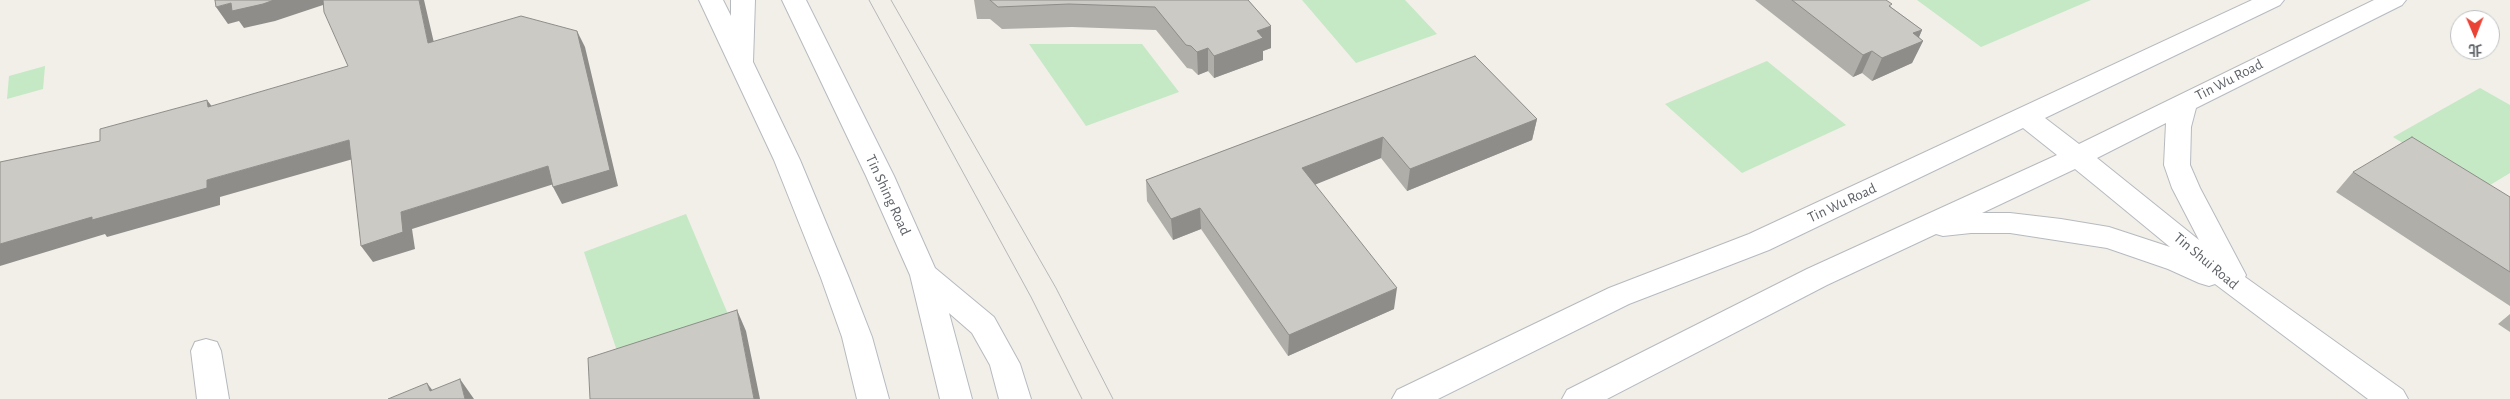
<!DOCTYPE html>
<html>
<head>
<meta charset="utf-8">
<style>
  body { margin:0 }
  #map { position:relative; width:2510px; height:399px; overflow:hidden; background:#f1efe8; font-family:"Alegreya Sans","Noto Sans TC",sans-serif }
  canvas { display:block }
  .north { position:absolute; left:2450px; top:10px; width:50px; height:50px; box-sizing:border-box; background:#fff; border:1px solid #bfc1c3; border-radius:50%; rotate:179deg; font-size:14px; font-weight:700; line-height:20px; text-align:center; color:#5f6368 }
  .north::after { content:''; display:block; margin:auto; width:18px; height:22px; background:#ea4335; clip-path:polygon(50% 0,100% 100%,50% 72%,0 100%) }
</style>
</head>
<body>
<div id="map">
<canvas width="2510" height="399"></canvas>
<div class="north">北</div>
</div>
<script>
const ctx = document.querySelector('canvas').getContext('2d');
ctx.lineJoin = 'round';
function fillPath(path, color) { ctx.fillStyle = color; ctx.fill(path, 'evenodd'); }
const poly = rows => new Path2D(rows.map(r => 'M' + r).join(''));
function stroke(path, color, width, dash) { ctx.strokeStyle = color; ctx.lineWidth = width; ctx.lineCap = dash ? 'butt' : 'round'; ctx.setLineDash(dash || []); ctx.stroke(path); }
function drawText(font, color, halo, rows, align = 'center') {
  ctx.font = font + ' "Alegreya Sans",sans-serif'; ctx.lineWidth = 4; ctx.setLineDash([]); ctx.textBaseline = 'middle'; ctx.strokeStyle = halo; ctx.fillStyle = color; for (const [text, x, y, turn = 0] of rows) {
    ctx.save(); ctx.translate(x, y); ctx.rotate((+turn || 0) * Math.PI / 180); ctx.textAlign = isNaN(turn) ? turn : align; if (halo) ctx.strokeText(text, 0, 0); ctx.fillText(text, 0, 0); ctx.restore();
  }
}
fillPath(poly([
  [1302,0,1405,0,1437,34,1356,63],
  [1917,0,2091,0,1981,47],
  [1029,44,1142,44,1179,92,1086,126],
  [1767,61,1846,125,1742,173,1665,104],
  [45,66,43,89,7,99,9,76],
  [2480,88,2510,105,2510,173,2480,191,2393,137],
  [686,214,730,319,621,363,584,252]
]), '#c5e8c5');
const street = poly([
  [206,339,217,342,221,351,229,399,197,399,191,351,195,342,206,339]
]);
const secondary = poly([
  [699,0,723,0,731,16,731,0,755,0,753,62,800,160,849,278,872,337,889,399,857,399,842,337,821,278,774,160,699,0],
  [782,0,806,0,894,176,935,268,994,317,1020,364,1031,399,999,399,990,365,972,333,949,313,972,399,940,399,910,275,866,176,782,0],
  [2252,0,2284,0,2280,5,2045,118,2079,144,2374,0,2406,0,2402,5,2196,108,2191,127,2190,165,2200,188,2246,275,2245,277,2403,390,2408,399,2368,399,2215,284,2209,286,2199,283,2168,269,2107,248,2010,233,1971,233,1943,236,1936,234,1827,285,1607,399,1562,399,1567,390,1807,269,2057,155,2023,128,1769,250,1629,304,1438,399,1392,399,1397,390,1609,288,1749,234,2252,0],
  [2166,123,2164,165,2172,188,2199,240,2097,158,2166,123],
  [2075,169,2102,191,2170,247,2109,227,2061,219,2010,213,1982,213,2075,169]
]);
stroke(street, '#b5b8bc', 2);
stroke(secondary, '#b6babf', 2);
fillPath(street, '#fff');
fillPath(secondary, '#fff');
stroke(poly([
  [869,0,1031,297,1082,399],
  [891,0,1056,288,1113,399]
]), '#b6b7b8', 1);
fillPath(poly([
  [974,0,1248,0,1271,26,1271,48,1263,51,1263,60,1214,78,1208,71,1198,75,1192,69,1187,68,1156,30,1072,27,1002,29,990,19,977,19],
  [1755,0,1886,0,1891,7,1922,30,1919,37,1923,41,1912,63,1872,81,1862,73,1853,77],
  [1475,56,1537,119,1532,140,1407,191,1381,158,1315,184,1394,309,1288,356,1201,229,1173,240,1147,201,1146,180],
  [2353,172,2510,197,2510,306,2336,192],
  [2510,314,2510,332,2498,324]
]), '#afaea9');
fillPath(poly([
  [274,0,331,0,332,2,275,21,244,28,239,21,228,24,216,7,231,3],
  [419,0,424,0,438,60,428,43],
  [1271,26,1271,48,1263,51,1263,60,1214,78,1214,56,1257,31],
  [1922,30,1916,44,1923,41,1912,63,1872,81,1882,58,1913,33],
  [577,31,585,47,618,186,562,204,553,187],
  [1208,48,1208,71,1198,75,1197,52],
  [1872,51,1862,73,1853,77,1863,55],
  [207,100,220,117,208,107],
  [1537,119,1532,140,1407,191,1410,169],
  [1383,137,1381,158,1302,190,1302,168],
  [349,140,360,157,220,197,220,205,107,237,105,234,0,266,0,244,207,180],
  [548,166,557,183,412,229,415,249,373,262,361,246,401,212],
  [1200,208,1201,229,1173,240,1171,219],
  [1397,288,1394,309,1288,356,1289,335],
  [737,310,746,331,760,399,754,399],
  [460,379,474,399,465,399],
  [427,383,439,399,430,391]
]), '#8f8d8a');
const building = poly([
  [215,0,274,0,263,4,232,11,231,3,216,7,215,0],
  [323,0,419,0,428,43,521,16,577,31,610,170,553,187,548,166,401,212,403,232,361,246,349,140,207,180,207,188,92,220,92,217,0,244,0,162,100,141,100,129,207,100,208,107,348,66,324,12,323,0],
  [990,0,1248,0,1271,26,1257,31,1263,38,1214,56,1208,48,1197,52,1191,46,1186,45,1155,7,1069,4,998,7,990,0],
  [1792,0,1886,0,1892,4,1889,6,1922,30,1913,33,1923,41,1882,58,1872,51,1863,55,1792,0],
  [1475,56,1537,119,1410,169,1383,137,1302,168,1397,288,1289,335,1200,208,1171,219,1146,180,1475,56],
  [2412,137,2510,197,2510,272,2353,172,2412,137],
  [737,310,754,399,590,399,588,358,737,310],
  [460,379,465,399,388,399,427,383,430,391,460,379]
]);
fillPath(building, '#cccac5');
stroke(building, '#8f8d8a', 1);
drawText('15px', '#5f6368', '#fff', [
  ["Tin Wu Road",2229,80,-27],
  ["Tin Shing Road",888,195,65],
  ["Tin Wu Road",1842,203,-25],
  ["Tin Shui Road",2206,261,40]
]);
</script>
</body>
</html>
